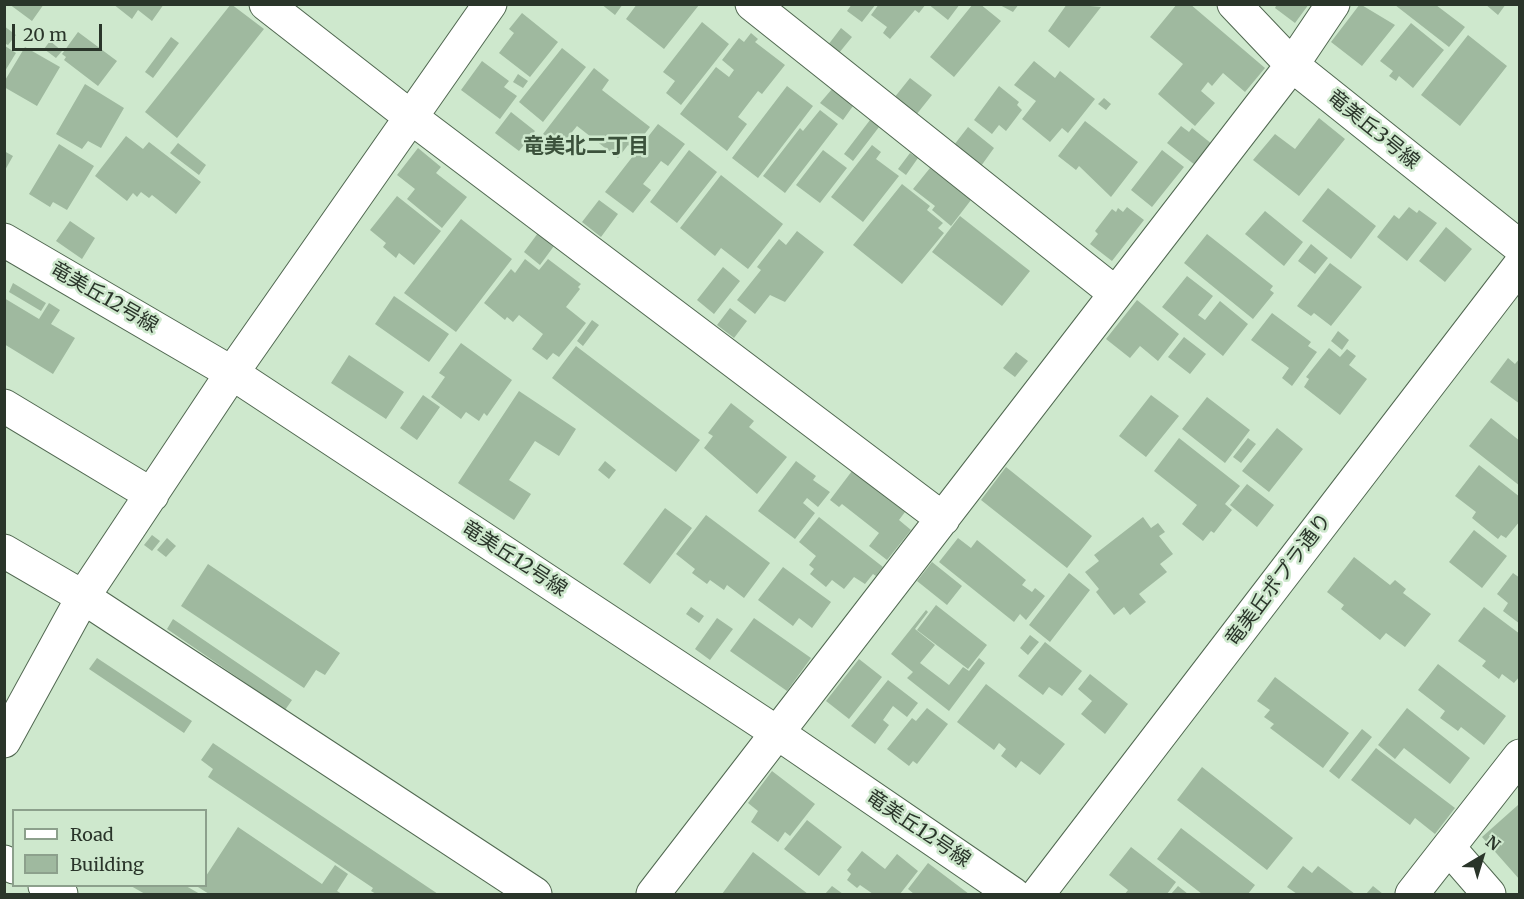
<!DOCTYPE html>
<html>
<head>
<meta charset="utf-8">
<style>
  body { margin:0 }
  #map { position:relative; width:1524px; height:899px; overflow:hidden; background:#cee8cd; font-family:Merriweather,serif }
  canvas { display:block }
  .frame { position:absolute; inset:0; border:6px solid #2a352a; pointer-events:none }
  .legend { position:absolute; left:12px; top:809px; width:195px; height:78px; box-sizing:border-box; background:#cee8cd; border:2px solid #8ca08c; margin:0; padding:8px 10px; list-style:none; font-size:18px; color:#2a352a }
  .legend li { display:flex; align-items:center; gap:12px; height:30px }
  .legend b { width:30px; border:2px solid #8ca08c }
  .north { position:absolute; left:1452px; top:827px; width:60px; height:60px; -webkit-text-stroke:4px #cee8cd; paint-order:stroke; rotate:38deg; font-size:16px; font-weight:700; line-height:24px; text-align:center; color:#2a352a }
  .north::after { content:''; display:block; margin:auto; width:21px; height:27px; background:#2a352a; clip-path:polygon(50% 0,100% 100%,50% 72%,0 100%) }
  .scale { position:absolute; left:12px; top:24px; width:90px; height:27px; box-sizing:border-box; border:3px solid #2a352a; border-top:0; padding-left:8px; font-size:18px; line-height:21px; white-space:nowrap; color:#2a352a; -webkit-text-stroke:4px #cee8cd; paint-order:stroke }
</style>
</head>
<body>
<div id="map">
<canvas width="1524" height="899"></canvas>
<div class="frame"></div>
<ul class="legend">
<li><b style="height:8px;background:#fff"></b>Road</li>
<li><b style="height:16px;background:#9fb99f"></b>Building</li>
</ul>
<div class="north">N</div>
<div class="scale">20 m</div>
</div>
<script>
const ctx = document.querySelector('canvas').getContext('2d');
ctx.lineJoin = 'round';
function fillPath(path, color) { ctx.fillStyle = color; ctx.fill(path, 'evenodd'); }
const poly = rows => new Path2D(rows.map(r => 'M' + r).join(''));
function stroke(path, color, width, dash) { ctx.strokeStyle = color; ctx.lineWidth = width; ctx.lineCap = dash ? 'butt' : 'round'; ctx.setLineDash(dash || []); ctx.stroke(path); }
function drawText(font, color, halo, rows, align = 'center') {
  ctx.font = font + ' Merriweather,"Noto Sans JP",serif'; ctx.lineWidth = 5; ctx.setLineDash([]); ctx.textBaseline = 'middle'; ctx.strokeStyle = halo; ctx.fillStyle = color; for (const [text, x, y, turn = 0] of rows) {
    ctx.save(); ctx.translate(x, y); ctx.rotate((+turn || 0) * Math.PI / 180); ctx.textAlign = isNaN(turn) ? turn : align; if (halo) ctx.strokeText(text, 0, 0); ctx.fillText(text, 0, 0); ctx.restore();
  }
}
fillPath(poly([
  [9,4,44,4,32,21],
  [113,4,164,4,152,21,138,10,132,19],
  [231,4,264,29,177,138,145,112],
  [601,4,623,4,615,15],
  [637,4,698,4,699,5,664,49,626,19],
  [852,4,876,4,862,22,847,11],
  [879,4,926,4,919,13,915,10,890,39,883,33,887,27,871,15],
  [928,4,960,4,948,20],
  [973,4,980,4,1001,21,954,77,930,57],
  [998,4,1019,4,1013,12],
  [1067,4,1101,7,1069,48,1048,31],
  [1177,4,1190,4,1265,68,1245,92,1223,73,1212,86,1208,82,1201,91,1215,103,1195,126,1158,94,1183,64,1150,37],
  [1277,4,1309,4,1295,23,1275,8],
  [1360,4,1395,25,1362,66,1331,42],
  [1485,4,1506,4,1498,15],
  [1395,5,1436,5,1465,27,1449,47],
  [522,13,558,42,530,77,499,53,514,33,509,29],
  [702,22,729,44,681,105,666,93,675,81,663,72],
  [1411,23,1444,50,1413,88,1399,76,1396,81,1389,76,1393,71,1380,61],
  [4,26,16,35,8,45,4,43],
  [841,28,852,37,839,53,828,45],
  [78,32,117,61,98,86,64,60,66,57,62,54],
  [751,33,758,39,755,42,785,65,762,94,758,91,738,117,747,124,727,151,680,114,716,67,729,77,734,70,722,60,739,38,744,42],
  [1468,35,1507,66,1460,126,1421,95],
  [171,37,179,43,153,78,145,72],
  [50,41,62,51,56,58,44,49],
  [5,46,16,53,5,71],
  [25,47,60,67,37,106,4,87,4,82],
  [562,48,586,67,543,122,519,102],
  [482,61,509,81,504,87,517,96,500,119,461,90],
  [1034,61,1055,78,1060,71,1095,99,1068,133,1062,128,1050,142,1022,119,1036,101,1014,85],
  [594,68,609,80,602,90,650,127,633,149,628,145,618,158,577,126,560,147,543,134],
  [518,74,528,81,523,88,513,82],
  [910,78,932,95,916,115,894,98],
  [85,84,124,108,101,148,88,141,82,149,56,134],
  [787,86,813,106,758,178,732,158],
  [999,86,1019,102,1017,105,1022,110,1006,131,999,125,992,134,974,120],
  [832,89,853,106,843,120,820,103],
  [1104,98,1111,104,1106,110,1098,104],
  [820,110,838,124,785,193,763,176,800,128,803,131],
  [511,112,535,131,519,151,495,133],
  [1319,118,1345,139,1299,196,1253,160,1275,134,1295,149],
  [870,120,879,127,853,161,844,154],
  [1085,121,1138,162,1111,197,1079,166,1076,170,1058,156],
  [658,124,685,144,668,166,661,161,643,184,651,190,633,213,605,192],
  [1181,126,1189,132,1192,128,1212,144,1195,165,1167,143],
  [968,127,994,148,981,166,954,145],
  [126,136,143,149,149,142,201,182,176,214,152,195,149,198,141,192,137,197,133,193,127,201,95,176],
  [178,143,206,165,199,175,170,153],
  [59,144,94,166,67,210,53,202,50,207,29,194],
  [872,145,881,152,876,159,899,176,863,222,831,197],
  [418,148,441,167,436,173,467,197,442,228,407,199,415,189,397,175],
  [689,150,717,172,677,223,650,202],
  [823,150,847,168,820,203,796,185],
  [1162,150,1184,167,1152,207,1131,190],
  [4,151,13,156,4,172],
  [910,153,918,158,906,175,898,169],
  [930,168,971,200,951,226,932,210,935,206,913,189],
  [721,175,783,224,748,269,721,248,715,256,680,228],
  [902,184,930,206,927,210,943,223,938,228,944,233,902,284,853,245],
  [1328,188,1376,226,1351,259,1302,221],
  [397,196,441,231,414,265,399,253,396,258,383,247,386,243,370,230],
  [599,200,618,214,601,237,582,222],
  [1127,207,1144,220,1112,261,1090,244,1098,234,1095,231,1112,209,1116,212,1118,208,1123,212],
  [1409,207,1417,213,1419,210,1437,223,1407,261,1377,237,1394,215,1399,219],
  [1265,211,1303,242,1284,266,1245,234],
  [960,216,1030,271,1002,306,932,252],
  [461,219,512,259,456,332,404,293],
  [70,221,95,238,82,259,56,241],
  [1446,227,1472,249,1445,282,1419,261],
  [797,231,824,252,785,302,770,295,755,314,737,300,761,270,757,267,779,239,786,245],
  [538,233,554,246,540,265,524,252],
  [1207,234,1273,286,1270,290,1274,293,1253,319,1184,263],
  [1311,244,1328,258,1315,274,1298,261],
  [525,259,539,270,548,259,581,284,578,287,580,289,566,307,586,323,559,357,553,353,547,360,532,349,543,334,519,315,513,322,507,317,505,320,484,303,511,269,515,273],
  [1330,263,1362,287,1331,326,1314,313,1311,316,1297,306],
  [723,267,740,281,714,314,697,300],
  [1187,276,1213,296,1198,315,1205,320,1220,301,1248,324,1223,356,1162,307],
  [13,283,46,303,41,311,9,292],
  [394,296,449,334,429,362,375,324],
  [4,298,39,319,49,303,60,310,51,324,75,338,53,374,4,344],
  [1137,300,1179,334,1158,361,1140,346,1130,358,1106,339],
  [730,308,747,321,734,338,717,325],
  [1272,313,1311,342,1308,346,1317,352,1292,386,1282,378,1289,368,1251,340],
  [592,320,599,325,583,346,577,341],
  [1338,331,1349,340,1342,350,1331,341],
  [1184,337,1206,354,1190,374,1168,357],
  [461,343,512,380,487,416,484,413,479,421,466,412,461,419,431,397,445,377,439,373],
  [576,346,700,440,676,472,552,378],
  [1329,348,1340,357,1347,349,1356,356,1349,365,1367,379,1340,415,1304,387,1309,379,1306,377],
  [1016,352,1028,361,1015,377,1003,368],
  [349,355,404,392,386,419,331,383],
  [1508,358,1515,364,1520,358,1520,404,1490,382],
  [519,391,576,429,559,456,535,441,509,480,531,494,514,520,458,483],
  [423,395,440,407,417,440,400,428],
  [1151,395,1179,416,1146,457,1119,436],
  [1207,397,1250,430,1225,463,1182,429],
  [731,403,754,421,749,427,787,457,757,494,704,448,713,436,708,433],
  [1491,418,1520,441,1520,486,1469,446],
  [1277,428,1303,449,1269,492,1242,471],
  [1179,438,1240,486,1225,504,1232,510,1214,533,1211,531,1203,541,1182,524,1197,505,1154,471],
  [1248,438,1256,444,1241,463,1233,457],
  [605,461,616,470,609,479,598,470],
  [796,461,816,476,813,480,830,492,818,507,807,498,803,503,815,513,795,539,758,511],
  [1479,465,1520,497,1520,521,1506,538,1501,535,1498,539,1472,518,1476,512,1455,496],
  [1006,467,1092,536,1067,568,981,500],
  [852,471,905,512,899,520,911,530,887,560,869,546,879,533,842,504,839,507,830,500],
  [1247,484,1274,505,1257,527,1230,505],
  [665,508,692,528,650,584,623,564],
  [706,515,770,563,744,598,727,585,724,590,710,580,707,584,692,573,695,569,676,554],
  [819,517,883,567,876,576,873,574,865,584,854,577,844,589,832,580,826,587,810,574,814,569,809,565,816,556,799,542],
  [1143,517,1151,528,1158,523,1165,532,1159,536,1173,554,1160,564,1167,572,1139,594,1146,602,1130,615,1124,607,1114,615,1096,592,1099,589,1085,572,1099,561,1094,555],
  [1474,530,1507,556,1482,588,1449,562],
  [152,535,160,541,152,551,144,545],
  [167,538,176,546,166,557,157,550],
  [958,538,971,548,977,540,1026,580,1022,585,1032,592,1035,588,1045,596,1026,620,1020,614,1014,622,939,562],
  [1354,557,1390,585,1395,580,1406,589,1403,593,1431,614,1405,647,1386,633,1380,640,1341,609,1344,605,1327,592],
  [932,562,962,586,947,605,917,581],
  [208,564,340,653,325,675,316,670,304,688,181,606],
  [783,567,831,602,812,628,799,618,793,626,758,600],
  [1069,573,1090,590,1050,642,1029,625],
  [1513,573,1520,578,1520,624,1503,611,1508,603,1497,594],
  [936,605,987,645,968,669,917,630],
  [691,607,704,616,699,623,686,614],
  [1484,607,1520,634,1520,676,1514,683,1502,674,1499,679,1482,666,1486,661,1458,641],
  [926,610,928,612,915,629,935,645,920,663,949,685,963,667,969,671,979,658,985,663,949,711,907,678,913,672,891,654],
  [717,618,733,629,710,660,695,649],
  [754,618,811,658,787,691,730,651],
  [173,619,292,700,285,710,167,629],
  [1030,635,1039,642,1028,655,1020,648],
  [1045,642,1082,671,1062,696,1049,687,1043,695,1018,676],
  [97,658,192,721,184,733,89,669],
  [859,659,882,677,849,719,826,701],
  [1438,664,1506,716,1484,745,1461,727,1458,731,1440,718,1445,711,1418,690],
  [1090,674,1128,704,1105,734,1081,714,1092,701,1078,689],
  [1275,677,1349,733,1323,768,1270,728,1274,724,1264,717,1270,710,1257,701],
  [888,680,918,703,907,717,893,706,883,720,889,725,875,744,851,726],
  [986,684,1065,744,1040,775,1021,761,1016,768,1001,756,1006,749,999,743,994,750,957,722],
  [927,708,948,724,917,764,913,761,909,766,887,749,912,718,916,721],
  [1407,708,1470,758,1450,784,1404,748,1395,759,1378,745],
  [1362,729,1372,737,1339,779,1329,771],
  [213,743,438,894,376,894,371,891,373,888,208,777,213,769,201,760],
  [1376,748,1455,808,1435,834,1415,818,1410,825,1351,780],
  [1202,767,1293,838,1267,870,1177,800],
  [772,771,815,804,790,836,785,832,778,842,751,822,758,811,748,803],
  [1518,805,1520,807,1520,880,1482,837],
  [807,820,842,847,819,876,784,849],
  [238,827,322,884,335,865,348,874,337,891,342,894,209,894,198,887,206,886,206,876],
  [1181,828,1255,885,1248,894,1202,894,1157,859],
  [1131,847,1176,882,1167,894,1125,894,1128,890,1109,875],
  [862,851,885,869,897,854,918,871,900,894,873,894,860,885,857,888,847,880,851,874,847,870],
  [753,852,808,894,722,894],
  [928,863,969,894,914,894,908,889],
  [1303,866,1312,873,1318,866,1355,894,1297,894,1287,887],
  [131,886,186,886,200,894,145,894],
  [832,886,843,894,825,894],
  [1178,886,1188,894,1171,894],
  [1373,886,1383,894,1366,894]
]), '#9fb99f');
const minor = poly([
  [266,4,412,118,943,519],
  [752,4,1115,293],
  [1234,4,1292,65,1520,247],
  [4,240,232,373,779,734,1013,894],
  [4,406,152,495],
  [4,551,83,597,535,894],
  [4,741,83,597,232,373,490,4],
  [1449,848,1489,894],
  [4,862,14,867],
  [45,886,61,894],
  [653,894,1292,65,1333,4],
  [1038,894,1520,265],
  [1412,894,1520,756]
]);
stroke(minor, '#516851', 35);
stroke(minor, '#fff', 33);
drawText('20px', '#2a352a', '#cee8cd', [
  ["竜美丘3号線",1373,130,39],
  ["竜美丘12号線",104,298,30],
  ["竜美丘12号線",514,559,33],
  ["竜美丘ポプラ通り",1279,580,-53],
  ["竜美丘12号線",918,829,34]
]);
drawText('bold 21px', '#3b513b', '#cee8cd', [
  ["竜美北二丁目",586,147]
]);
</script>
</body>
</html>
